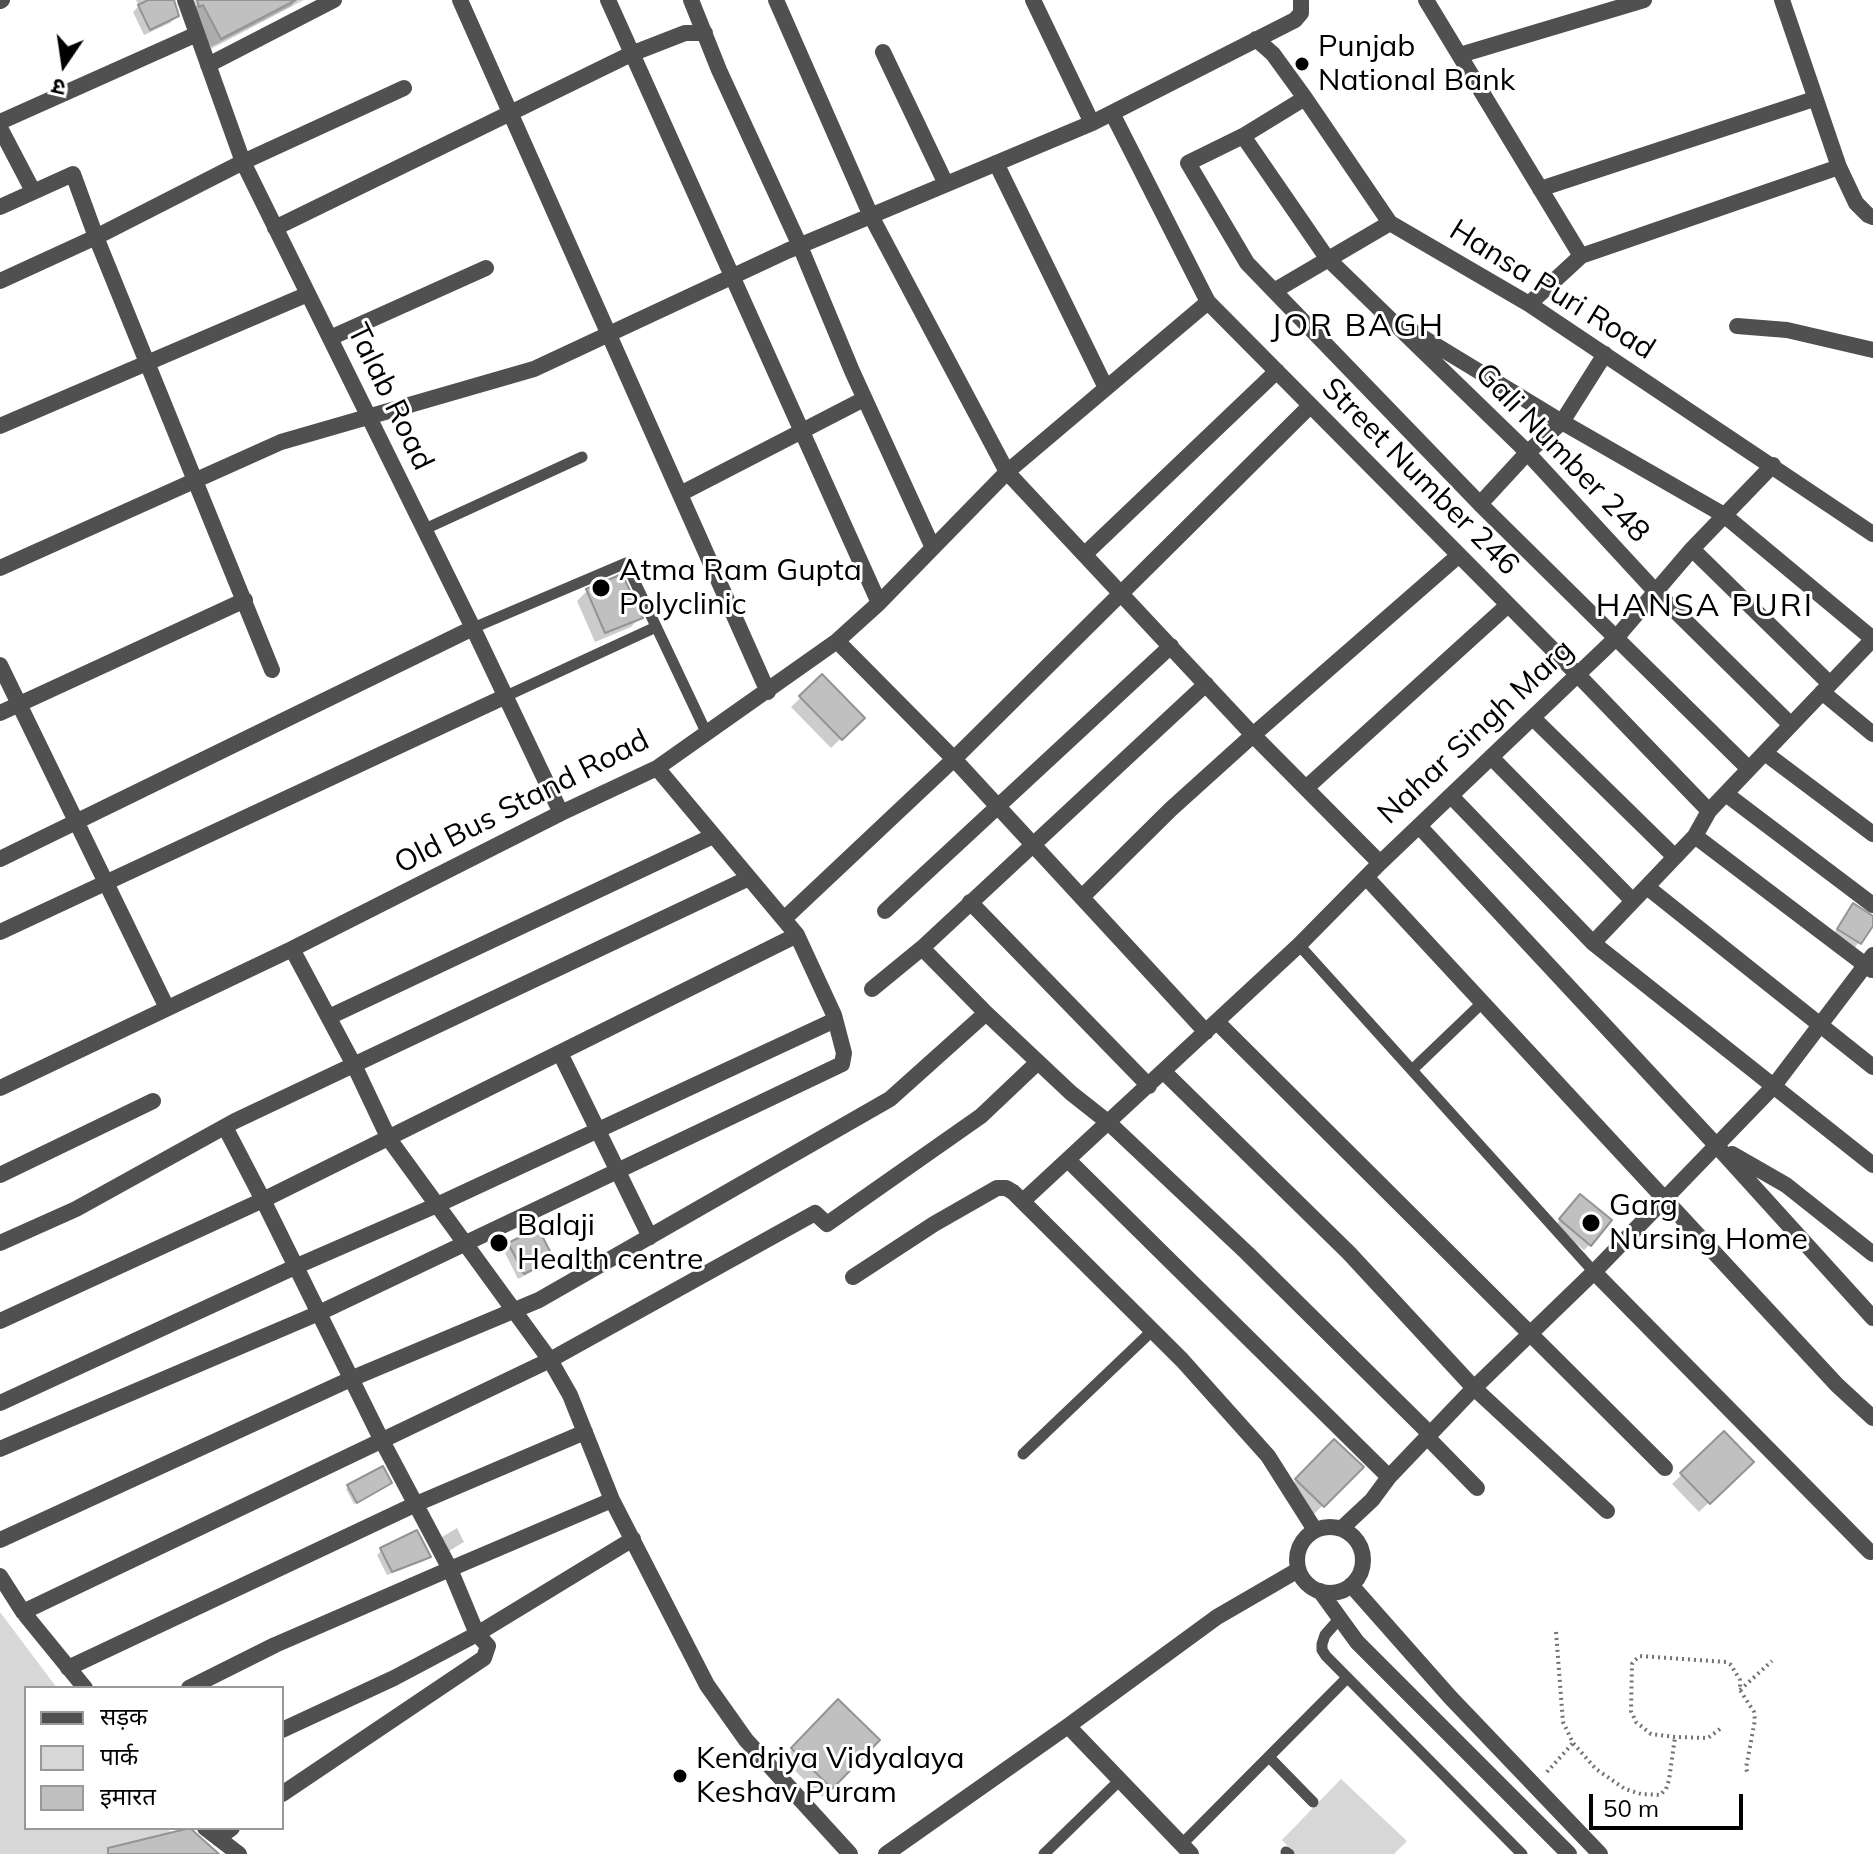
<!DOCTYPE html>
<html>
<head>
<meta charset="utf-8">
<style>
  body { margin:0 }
  #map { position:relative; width:1873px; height:1854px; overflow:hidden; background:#fff; font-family:Mulish,"Noto Sans Devanagari",sans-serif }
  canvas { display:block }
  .legend { position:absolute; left:24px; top:1686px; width:260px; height:144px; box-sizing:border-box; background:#fff; border:2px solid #999; margin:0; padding:10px 14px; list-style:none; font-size:24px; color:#000 }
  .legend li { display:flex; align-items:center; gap:16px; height:40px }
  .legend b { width:40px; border:2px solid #999 }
  .north { position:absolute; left:24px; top:24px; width:80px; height:80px; -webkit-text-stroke:6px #fff; paint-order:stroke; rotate:193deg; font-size:22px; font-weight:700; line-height:32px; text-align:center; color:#000 }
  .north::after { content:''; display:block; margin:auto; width:28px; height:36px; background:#000; clip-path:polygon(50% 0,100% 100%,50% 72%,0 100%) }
  .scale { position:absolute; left:1589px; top:1794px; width:154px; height:36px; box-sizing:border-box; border:4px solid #000; border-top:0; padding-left:10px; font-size:24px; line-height:28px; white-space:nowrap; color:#000; -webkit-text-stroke:6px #fff; paint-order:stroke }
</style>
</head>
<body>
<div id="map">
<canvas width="1873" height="1854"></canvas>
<ul class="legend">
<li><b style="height:10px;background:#505050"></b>सड़क</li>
<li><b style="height:22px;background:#d7d7d7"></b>पार्क</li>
<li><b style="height:22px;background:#c0c0c0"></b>इमारत</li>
</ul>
<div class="north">उ</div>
<div class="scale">50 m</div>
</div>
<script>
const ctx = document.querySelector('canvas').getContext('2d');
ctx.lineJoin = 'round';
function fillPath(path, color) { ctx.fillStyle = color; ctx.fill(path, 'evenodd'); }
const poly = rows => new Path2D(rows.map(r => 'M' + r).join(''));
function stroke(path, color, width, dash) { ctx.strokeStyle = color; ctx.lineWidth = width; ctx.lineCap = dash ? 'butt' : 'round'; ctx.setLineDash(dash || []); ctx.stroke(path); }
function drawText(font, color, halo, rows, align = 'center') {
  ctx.font = font + ' Mulish,sans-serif'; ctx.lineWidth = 6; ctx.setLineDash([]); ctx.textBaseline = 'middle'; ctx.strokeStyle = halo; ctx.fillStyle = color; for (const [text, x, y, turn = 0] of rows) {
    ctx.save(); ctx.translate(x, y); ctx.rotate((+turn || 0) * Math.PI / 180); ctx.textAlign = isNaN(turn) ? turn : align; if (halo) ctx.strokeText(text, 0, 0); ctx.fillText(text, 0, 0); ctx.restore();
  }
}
fillPath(poly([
  [188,0,304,0,211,49],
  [0,1612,57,1688,26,1688,26,1828,167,1828,192,1854,0,1854],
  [1341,1779,1407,1841,1394,1854,1295,1854,1282,1840]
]), '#d7d7d7');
fillPath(poly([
  [136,0,167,0,176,17,170,23,144,35,133,12,139,6],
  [202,0,296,0,291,6,211,47,192,10],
  [587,591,640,617,631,627,595,642,577,601],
  [822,677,862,718,831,748,791,707],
  [1853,906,1873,917,1873,922,1854,949,1832,936],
  [1574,1202,1590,1244,1584,1250,1555,1226],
  [510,1245,551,1259,545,1265,518,1279,504,1251],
  [1724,1434,1751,1462,1699,1512,1672,1484],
  [1334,1441,1361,1467,1313,1515,1287,1490],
  [382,1469,387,1485,354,1504,346,1489],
  [457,1528,464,1542,449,1551,442,1537],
  [382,1550,429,1556,424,1561,387,1575,377,1555],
  [838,1702,877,1740,822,1797,783,1759]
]), '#0003');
const building = poly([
  [148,0,174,0,179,16,150,30,138,5,148,0],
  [197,0,296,0,221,39,203,5,199,7,197,0],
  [622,574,643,618,605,633,586,589,622,574],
  [822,674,865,718,842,740,799,696,822,674],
  [1853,903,1873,916,1873,926,1861,944,1837,929,1853,903],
  [1580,1194,1612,1220,1591,1246,1559,1219,1580,1194],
  [538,1228,554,1259,524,1274,508,1243,538,1228],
  [1724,1431,1754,1462,1710,1504,1680,1473,1724,1431],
  [1334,1439,1364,1467,1324,1507,1295,1479,1334,1439],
  [383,1466,392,1483,357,1503,347,1485,383,1466],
  [417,1530,431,1557,392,1572,380,1548,417,1530],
  [838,1699,880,1740,832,1789,791,1748,838,1699],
  [190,1828,219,1854,108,1854,108,1848,190,1828]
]);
fillPath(building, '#c0c0c0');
stroke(building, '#949494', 2);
stroke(poly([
  [1556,1632,1563,1722,1573,1743,1596,1769,1625,1789,1641,1794,1660,1795,1666,1789,1669,1780,1675,1737],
  [1740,1690,1772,1661],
  [1720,1729,1708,1738,1675,1737,1651,1734,1636,1722,1631,1711,1632,1664,1635,1660,1640,1656,1726,1662,1731,1665,1740,1680,1740,1690,1754,1712,1755,1720,1746,1768,1748,1775],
  [1547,1772,1573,1743]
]), '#727272', 4, [2, 4]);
stroke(poly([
  [425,529,582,457],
  [473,628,626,563,707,734],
  [504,697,656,627],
  [1299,945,1594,1272],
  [1412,1070,1481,1004],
  [1023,1454,1153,1330],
  [1340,1618,1325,1635,1322,1644,1322,1650,1326,1656,1522,1854],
  [1269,1757,1313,1802],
  [1182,1844,1346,1679],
  [1286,1852,1289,1854],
  [1044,1854,1120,1780]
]), '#505050', 11);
stroke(poly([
  [185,0,243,162,473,628,561,813],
  [460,0,768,692],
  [608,0,879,603],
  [691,0,719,70,800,246,852,371,933,548],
  [776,0,871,216,1007,472,1253,735,1380,863,1299,945,1024,1200],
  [1033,0,1092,123],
  [1426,0,1581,256,1529,304],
  [0,1,2,0],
  [1256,39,1273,54,1305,98,1390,223,1529,304,1873,534],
  [883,52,946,184],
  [1460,55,1644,0],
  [208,65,334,0],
  [1305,98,1243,136,1188,163,1247,263,1480,504,1749,769],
  [1112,113,1208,302,1578,675,1709,811],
  [0,122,197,34],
  [0,128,33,191],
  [1243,136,1327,258,1523,448,1655,591,1791,725],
  [996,163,1106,388],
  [1839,167,1856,203,1868,215,1873,217],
  [1540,189,1814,99],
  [0,207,73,174,96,237,272,670],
  [275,228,631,54,685,33,705,33],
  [1581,256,1839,167,1782,0],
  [0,281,96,237,243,162,404,88],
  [1274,291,1390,223],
  [1737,326,1787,330,1873,350],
  [1414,332,1562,422,1724,515,1873,639],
  [330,338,486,268],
  [0,426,308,294],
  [680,494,864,399],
  [1480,504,1527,453,1562,422,1605,354],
  [1692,549,1830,684],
  [1085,554,1277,371],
  [0,568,281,442,534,369,787,251,1092,123,1295,20,1301,13,1301,0],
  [837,641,954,759,1206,1032],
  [0,665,167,1008],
  [1822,692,1873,734],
  [0,713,245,600],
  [1533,718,1675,857],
  [1765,753,1873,834],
  [1491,757,1633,901],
  [1306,788,1508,605],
  [1726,794,1873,905],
  [1451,796,1593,943,1873,1165],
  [1419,826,1716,1145,1873,1318],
  [0,859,473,628],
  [1380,863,1616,638,1692,549,1773,465],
  [1366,877,1837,1385,1873,1418],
  [1647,887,1873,1067],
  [1082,897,1171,809,1253,735,1458,556],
  [970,902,1149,1086],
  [885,911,1171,646],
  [784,919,954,759,1310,406],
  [0,932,504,697],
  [1593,943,1695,836],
  [292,949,354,1065,389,1139,550,1360,570,1395,612,1500,707,1685,746,1740,850,1854],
  [1872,970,1695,836,1709,811,1873,639],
  [872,989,922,948,1206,684],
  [986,1013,1071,1093,1109,1123,1247,1253,1430,1434],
  [329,1017,713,836],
  [1217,1022,1665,1468],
  [560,1053,650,1237],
  [1164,1072,1349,1253,1474,1388,1607,1511],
  [0,1088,292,949,561,813,657,768,837,641,879,603,1007,472,1208,302],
  [1732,1154,1786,1185,1873,1254],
  [1069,1161,1389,1477],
  [0,1175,153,1101],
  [0,1243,76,1209,235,1121,749,878],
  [1594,1272,1870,1552],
  [853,1277,934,1224,997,1188,1006,1188,1013,1192,1182,1360,1268,1456,1315,1530],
  [0,1321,263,1200,225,1127],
  [0,1403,297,1266,437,1205,835,1020],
  [1427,1437,1477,1488],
  [0,1449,319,1313,842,1064,844,1053,834,1015,797,935],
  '1297 1560a33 33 0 1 1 66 0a33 33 0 1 1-66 0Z',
  [1342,1528,1372,1500,1389,1477,1474,1388,1594,1272,1773,1087,1873,955],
  [0,1540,353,1378,539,1300,890,1099,986,1013,922,948],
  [0,1576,23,1612,85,1688],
  [1351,1585,1450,1697,1600,1854],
  [1320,1591,1357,1642,1569,1854],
  [23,1612,550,1360,815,1213,827,1224,981,1116,1038,1062],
  [68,1668,416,1504,585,1432],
  [189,1688,275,1645,450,1569,381,1439,263,1200,797,935,657,768],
  [1068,1726,1191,1854],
  [282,1730,394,1678,477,1634,633,1539],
  [282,1794,484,1658,488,1646,477,1634,450,1569,612,1500],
  [205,1828,239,1854],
  [218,1838,232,1828],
  [886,1854,1068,1726,1217,1617,1298,1570]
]), '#505050', 16);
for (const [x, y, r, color] of [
  [1302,64,8,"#000"],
  [601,588,10,"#000"],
  [1591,1223,10,"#000"],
  [499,1243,10,"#000"],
  [680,1776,8,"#000"]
]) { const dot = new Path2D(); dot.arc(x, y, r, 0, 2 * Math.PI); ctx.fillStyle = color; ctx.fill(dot); stroke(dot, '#fff', 3); }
drawText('30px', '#000', '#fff', [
  ["Punjab",1318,47],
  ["National Bank",1318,81],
  ["Atma Ram Gupta",619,571],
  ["Polyclinic",619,605],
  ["Garg",1609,1206],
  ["Nursing Home",1609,1240],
  ["Balaji",517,1226],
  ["Health centre",517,1260],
  ["Kendriya Vidyalaya",696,1759],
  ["Keshav Puram",696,1793]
], 'left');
drawText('30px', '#000', '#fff', [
  ["Hansa Puri Road",1552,290,32],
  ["Talab Road",390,397,64],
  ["Gali Number 248",1562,453,46],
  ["Street Number 246",1420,477,45],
  ["Nahar Singh Marg",1476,732,-43],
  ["Old Bus Stand Road",522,802,-27]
]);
ctx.letterSpacing = '2px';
drawText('32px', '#000', '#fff', [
  ["JOR BAGH",1358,326],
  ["HANSA PURI",1705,606]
]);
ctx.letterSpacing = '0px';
</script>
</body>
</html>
